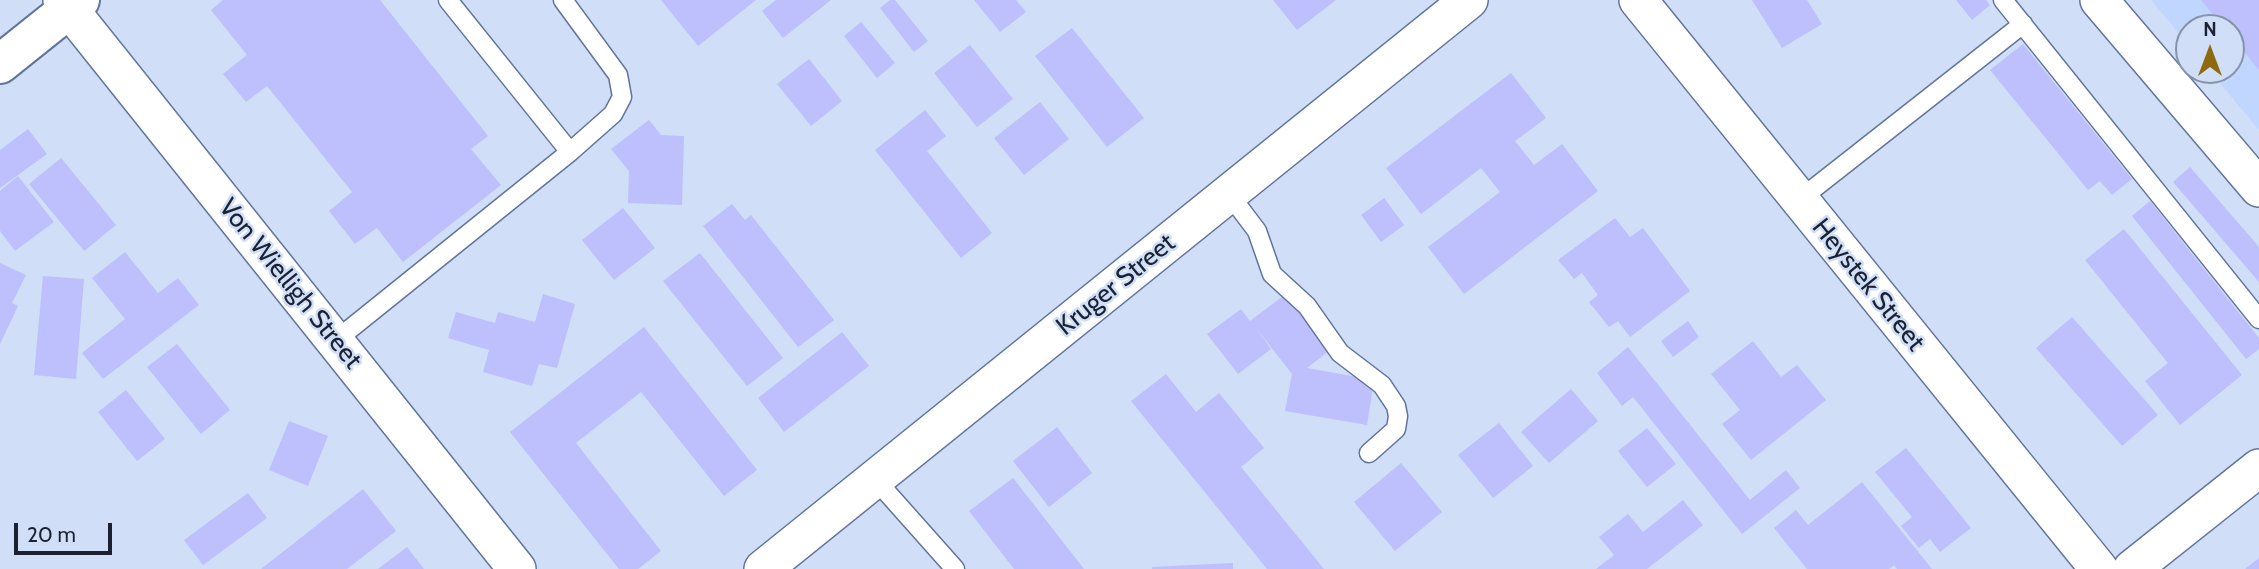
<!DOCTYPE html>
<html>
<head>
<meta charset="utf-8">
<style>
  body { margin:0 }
  #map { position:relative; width:2259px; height:569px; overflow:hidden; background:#d0def8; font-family:Cabin,sans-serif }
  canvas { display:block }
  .north { position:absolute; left:2175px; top:14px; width:70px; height:70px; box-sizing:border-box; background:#d0def8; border:2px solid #8793a9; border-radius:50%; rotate:0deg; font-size:19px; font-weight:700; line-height:28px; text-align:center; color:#1a2232 }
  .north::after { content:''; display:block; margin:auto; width:24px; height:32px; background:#8e6a0e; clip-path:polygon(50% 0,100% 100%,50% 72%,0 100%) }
  .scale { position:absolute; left:14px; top:523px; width:98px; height:32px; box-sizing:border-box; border:4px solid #1a2232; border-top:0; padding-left:9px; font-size:21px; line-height:24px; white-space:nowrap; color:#1a2232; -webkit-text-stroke:5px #d0def8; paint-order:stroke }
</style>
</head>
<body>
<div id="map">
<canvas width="2259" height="569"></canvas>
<div class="north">N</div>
<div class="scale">20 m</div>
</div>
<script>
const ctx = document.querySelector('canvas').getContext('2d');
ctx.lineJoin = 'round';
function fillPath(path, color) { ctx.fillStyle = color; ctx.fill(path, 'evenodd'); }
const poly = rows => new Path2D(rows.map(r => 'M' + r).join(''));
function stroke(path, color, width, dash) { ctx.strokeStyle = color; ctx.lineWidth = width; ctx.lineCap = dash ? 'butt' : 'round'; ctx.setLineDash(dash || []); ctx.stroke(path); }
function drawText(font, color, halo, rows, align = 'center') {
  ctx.font = font + ' Cabin,sans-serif'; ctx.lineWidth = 5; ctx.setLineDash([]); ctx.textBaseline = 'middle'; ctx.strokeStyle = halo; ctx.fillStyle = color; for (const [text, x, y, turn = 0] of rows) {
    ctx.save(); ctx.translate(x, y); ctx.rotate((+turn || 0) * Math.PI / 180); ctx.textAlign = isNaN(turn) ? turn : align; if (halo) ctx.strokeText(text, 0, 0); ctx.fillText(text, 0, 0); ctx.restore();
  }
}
fillPath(poly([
  [2151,0,2259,0,2259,130,2209,70,2231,70,2231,28,2189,28,2189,46]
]), '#c1d6fe');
fillPath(poly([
  [223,0,380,0,488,136,471,149,501,185,403,262,377,228,355,244,329,211,352,192,267,86,246,102,223,74,247,55,211,10],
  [661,0,756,0,698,46],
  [776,0,831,0,783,38,762,11],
  [890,0,895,0,928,41,914,52,880,8],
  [974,0,1016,0,1026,12,1000,32],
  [1273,0,1336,0,1297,30],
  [1752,0,1807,0,1822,24,1782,48],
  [1956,0,1986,0,1990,5,1972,20],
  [2201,0,2259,0,2259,70,2231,36,2231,28,2224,28],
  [861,22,895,63,877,78,844,36],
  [1072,28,1144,118,1107,147,1035,56],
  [2023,44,2132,179,2112,195,2100,181,2088,190,1990,70],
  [970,45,1013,99,977,127,934,73],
  [809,59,842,101,811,126,777,84],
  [1511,73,1546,118,1515,141,1534,165,1562,144,1598,191,1464,294,1428,247,1500,192,1481,168,1421,214,1386,168],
  [1040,102,1069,139,1024,175,994,138],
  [925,110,946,136,927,151,992,233,961,258,875,150],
  [649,120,661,135,684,136,682,205,628,203,629,171,611,149],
  [28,129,47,154,0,188,0,150],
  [61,158,116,225,84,251,29,184],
  [2190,167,2259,247,2259,282,2173,182],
  [18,176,54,222,15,251,0,231,0,191],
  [1384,198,1404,225,1381,242,1361,215],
  [2150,201,2259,338,2259,349,2246,359,2132,216],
  [732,204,745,220,751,215,834,320,798,347,703,226],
  [623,208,655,248,614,280,582,240],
  [1615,218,1630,237,1643,228,1690,291,1630,337,1618,321,1609,327,1589,302,1598,295,1582,273,1574,279,1558,260],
  [2124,229,2242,375,2180,425,2145,381,2168,363,2085,260],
  [125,252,158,293,178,278,199,305,103,379,82,353,125,319,92,278],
  [700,253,783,358,747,386,663,281],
  [0,263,26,275,12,303,18,306,0,344],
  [43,276,84,279,76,379,34,375],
  [1287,293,1330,350,1307,368,1374,380,1367,425,1285,411,1292,374,1257,329,1271,349,1238,374,1207,334,1241,309,1250,321],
  [543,294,575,304,557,368,539,364,532,386,483,372,489,350,448,338,456,312,495,323,498,312,535,322],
  [2072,317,2158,415,2122,446,2036,348],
  [1688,321,1699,337,1673,357,1661,341],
  [644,327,757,470,724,496,641,392,576,443,661,551,638,569,619,569,510,432],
  [842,332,869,366,784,432,758,398],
  [1753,341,1781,377,1797,365,1826,400,1751,460,1722,424,1740,410,1711,374],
  [177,344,230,410,201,434,147,367],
  [1628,347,1750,500,1786,470,1800,488,1742,534,1633,397,1622,406,1597,373],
  [1166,374,1196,412,1219,393,1264,448,1241,467,1324,569,1267,569,1131,401],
  [1571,389,1598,421,1549,463,1521,432],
  [126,390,165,439,137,461,98,412],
  [289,421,328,436,308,486,269,470],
  [1499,423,1533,466,1493,498,1458,455],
  [1057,427,1092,473,1049,507,1013,461],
  [1647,428,1676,464,1647,487,1618,451],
  [1906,448,1971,528,1940,552,1930,539,1919,548,1901,526,1912,517,1875,472],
  [1401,463,1442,512,1395,551,1354,502],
  [1013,478,1084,569,1014,569,969,511],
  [1862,482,1932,569,1897,569,1894,565,1889,569,1807,569,1774,528,1796,510,1808,525],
  [363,489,396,531,347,569,261,569],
  [248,493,267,518,203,565,184,540],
  [1683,500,1703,525,1647,569,1596,569,1614,555,1599,537,1628,514,1643,532],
  [407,547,424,569,378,569],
  [2259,558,2259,569,2245,569],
  [1233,563,1233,569,1152,569,1152,567]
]), '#bebffd');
const lane = poly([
  [448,0,570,152],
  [2003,0,2259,319],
  [1229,194,1257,231,1272,274,1307,306,1340,353,1382,385,1396,406,1398,416,1396,429,1369,453],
  [1799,200,2023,24],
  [335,341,570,152,613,114,622,97,618,75,563,0],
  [875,479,955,569]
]);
const street = poly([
  [62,0,517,569],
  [1638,0,2099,569],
  [2099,0,2259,188],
  [763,569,1469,0],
  [2132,569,2259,468]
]);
const secondary = poly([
  [0,64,80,0]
]);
stroke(lane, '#61749c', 21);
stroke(street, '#61749c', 40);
stroke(secondary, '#61749c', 42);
stroke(lane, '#fff', 18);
stroke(street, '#fff', 37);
stroke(secondary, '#fff', 38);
drawText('26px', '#1a2232', '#d0def8', [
  ["Von Wielligh Street",290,284,51],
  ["Kruger Street",1116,285,-39],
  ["Heystek Street",1868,285,51]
]);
</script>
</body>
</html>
